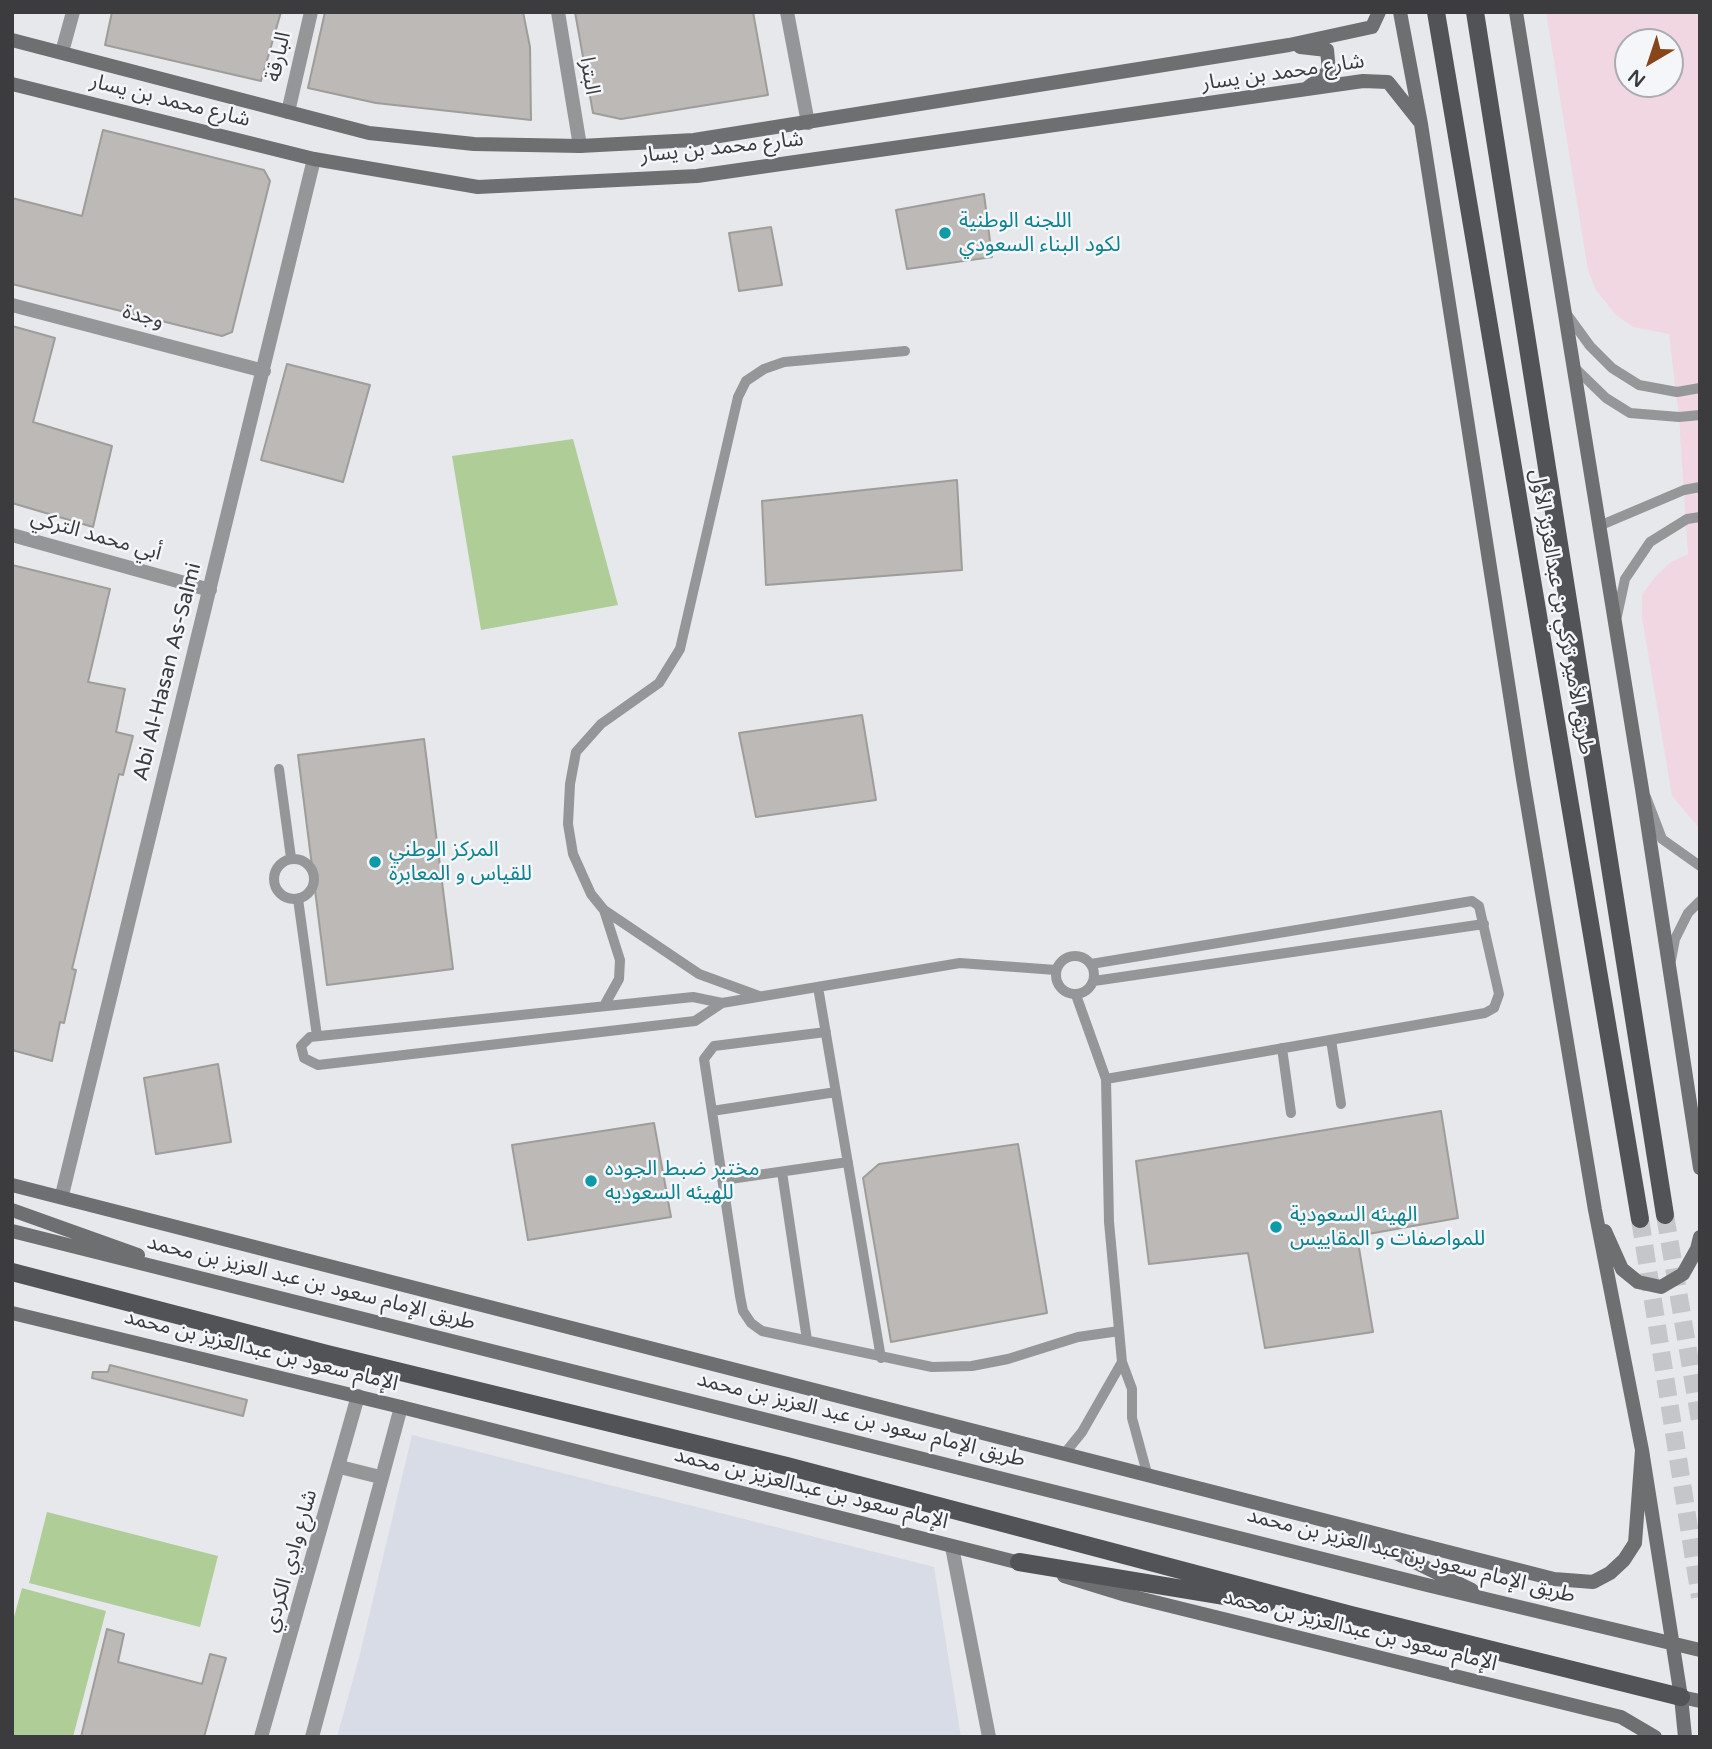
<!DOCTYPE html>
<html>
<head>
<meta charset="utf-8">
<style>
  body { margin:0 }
  #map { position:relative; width:1712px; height:1749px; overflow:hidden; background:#e7e8ec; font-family:"Varela Round",sans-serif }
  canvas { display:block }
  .frame { position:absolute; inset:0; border:14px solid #3c3c3e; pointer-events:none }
  .north { position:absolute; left:1614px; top:28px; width:70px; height:70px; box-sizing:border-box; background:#f4f6fa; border:2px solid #aaacaf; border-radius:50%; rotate:219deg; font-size:19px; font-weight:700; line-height:28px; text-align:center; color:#3c3c3e }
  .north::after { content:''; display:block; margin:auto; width:24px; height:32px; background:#89451a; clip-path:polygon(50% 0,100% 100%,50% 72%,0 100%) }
</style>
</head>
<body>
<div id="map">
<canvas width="1712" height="1749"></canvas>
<div class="frame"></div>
<div class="north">N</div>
</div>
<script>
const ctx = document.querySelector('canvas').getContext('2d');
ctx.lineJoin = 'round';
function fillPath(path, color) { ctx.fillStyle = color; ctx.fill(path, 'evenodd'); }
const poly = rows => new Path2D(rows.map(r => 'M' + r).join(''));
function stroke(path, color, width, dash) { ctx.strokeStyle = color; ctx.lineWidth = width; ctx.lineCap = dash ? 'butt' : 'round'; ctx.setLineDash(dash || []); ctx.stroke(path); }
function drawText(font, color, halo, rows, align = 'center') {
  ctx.font = font + ' "Varela Round","Noto Sans Arabic",sans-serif'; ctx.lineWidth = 5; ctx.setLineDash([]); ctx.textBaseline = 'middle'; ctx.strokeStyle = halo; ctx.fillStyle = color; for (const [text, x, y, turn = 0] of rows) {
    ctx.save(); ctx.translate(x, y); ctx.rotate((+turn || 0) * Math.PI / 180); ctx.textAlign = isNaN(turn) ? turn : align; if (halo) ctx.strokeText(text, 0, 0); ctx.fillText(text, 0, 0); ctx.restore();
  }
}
fillPath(poly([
  [412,1435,934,1567,961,1737,337,1737,360,1654]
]), '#d8dce7');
fillPath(poly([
  [1546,12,1700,12,1700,829,1672,796,1642,617,1642,595,1654,578,1671,562,1688,554,1679,417,1669,334,1633,327,1616,315,1596,290,1588,270],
  [1628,42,1670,42,1670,84,1628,84]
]), '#f0d7e1');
fillPath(poly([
  [573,439,618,605,481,630,452,456],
  [47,1512,218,1556,200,1627,29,1583],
  [22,1588,106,1611,73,1737,12,1737,12,1624]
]), '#afce97');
const building = poly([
  [112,12,281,12,261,81,105,45,112,12],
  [325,12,523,12,530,47,531,120,376,103,308,88,325,12],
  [575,12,753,12,768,95,621,119,593,113,575,12],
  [103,130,264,170,270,181,232,332,222,336,12,284,12,198,82,216,103,130],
  [984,194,992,257,907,269,896,210,984,194],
  [771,227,782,285,739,291,729,233,771,227],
  [12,326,55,338,33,422,112,446,93,527,12,503,12,326],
  [287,364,370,385,343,482,261,460,287,364],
  [957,480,962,570,766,585,762,501,957,480],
  [12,565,110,589,88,682,125,689,116,732,133,736,123,775,119,774,72,969,76,970,64,1023,60,1022,52,1061,12,1050,12,565],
  [862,715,876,800,756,817,739,733,862,715],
  [424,739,453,969,327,985,298,755,424,739],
  [218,1064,231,1142,156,1154,144,1078,218,1064],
  [1441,1111,1458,1218,1357,1236,1373,1332,1265,1348,1248,1253,1149,1264,1136,1161,1441,1111],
  [654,1123,671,1217,528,1240,512,1145,654,1123],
  [1018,1144,1047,1313,891,1342,863,1178,879,1164,1018,1144],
  [110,1365,247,1400,243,1416,92,1378,93,1372,108,1372,110,1365],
  [107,1629,124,1634,118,1662,202,1684,210,1654,226,1658,204,1737,81,1737,107,1629]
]);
fillPath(building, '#bcb9b6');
stroke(building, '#9f9d9a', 2);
stroke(poly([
  [1665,1215,1700,1421],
  [1640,1219,1700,1597]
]), '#c5c6c9', 18, [18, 9]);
stroke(poly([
  [1566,313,1590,346,1612,368,1639,385,1677,392,1700,388],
  [1573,366,1606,398,1630,413,1679,417,1700,415],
  [1599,526,1684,490,1700,487],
  [1617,616,1625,579,1650,542,1687,519,1700,517],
  [279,769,291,858],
  [1646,797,1662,839,1700,866],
  '274 879a20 20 0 1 1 40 0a20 20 0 1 1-40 0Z',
  [298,899,317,1036],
  [604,910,699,974,759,996],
  '1056 975a19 19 0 1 1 38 0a19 19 0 1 1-38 0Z',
  [1671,960,1675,939,1688,913,1700,901],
  [1091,964,1472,901,1479,906,1499,994,1494,1008,1485,1013,1106,1079],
  [1094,981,1484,924],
  [818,987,881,1358],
  [1076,995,1106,1079,1109,1222,1122,1362,1132,1389,1132,1418,1147,1473],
  [722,1003,695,1021,318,1065,304,1058,301,1046,310,1037,693,997,722,1003,960,963,1056,970],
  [604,1006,619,979,620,960,604,910,591,894,573,854,568,824,570,784,576,752,601,724,659,683,680,649,738,397,746,381,764,369,784,362,905,351],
  [826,1032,714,1046,704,1059,740,1296,743,1311,751,1323,762,1331,932,1367,972,1366,1008,1359,1078,1337,1119,1331],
  [1331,1040,1341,1104],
  [1282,1048,1291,1113],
  [712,1111,836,1092],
  [782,1172,807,1340],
  [723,1180,848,1162],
  [1065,1453,1082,1432,1122,1362]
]), '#959698', 10);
stroke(poly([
  [558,12,580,146],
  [787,12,808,123],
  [62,52,73,12],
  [288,112,311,12],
  [12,305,264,371],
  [12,535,210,590],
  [62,1195,314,159],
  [340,1467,380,1477],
  [952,1547,989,1737],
  [261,1737,358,1396],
  [312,1737,401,1407]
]), '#959698', 14);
stroke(poly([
  [1400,12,1421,124,1523,779,1595,1210,1642,1450,1681,1697,1685,1737],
  [1516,12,1642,789,1700,1168],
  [12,40,369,133,474,144,580,146,694,140,1289,45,1372,27,1379,12],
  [1300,47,1327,50,1329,71,1306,89],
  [12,84,314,159,478,187,697,176,1363,81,1388,82,1419,121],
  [12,1185,1554,1579,1593,1582,1610,1573,1624,1560,1635,1543,1642,1450],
  [12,1210,138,1255],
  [12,1231,1427,1585,1700,1650],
  [1605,1231,1622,1269,1638,1282,1661,1287,1683,1274,1697,1249,1700,1237],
  [12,1313,401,1407,1028,1565],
  [1355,1533,1472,1590],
  [1064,1576,1126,1595,1621,1717,1655,1737],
  [1681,1697,1700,1701]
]), '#6e6f71', 14);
stroke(poly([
  [1436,12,1640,1219],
  [1475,12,1665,1215],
  [12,1272,327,1354,787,1466,1351,1615,1681,1697],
  [1019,1562,1267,1603]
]), '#525356', 18);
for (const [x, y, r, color] of [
  [945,233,7,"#0f9aa8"],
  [375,862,7,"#0f9aa8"],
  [591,1181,7,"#0f9aa8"],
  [1276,1227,7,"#0f9aa8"]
]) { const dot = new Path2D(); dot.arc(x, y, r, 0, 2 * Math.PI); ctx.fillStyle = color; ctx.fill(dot); stroke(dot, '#f4f6fa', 2.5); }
drawText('21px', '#3c3c3e', '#f4f6fa', [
  ["البارقة",279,57,-77],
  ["شارع محمد بن يسار",1283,73,-8],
  ["البترا",589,76,81],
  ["شارع محمد بن يسار",170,101,14],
  ["شارع محمد بن يسار",722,148,-6],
  ["وجدة",143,317,15],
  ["أبي محمد التركي",96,536,16],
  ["طريق الأمير تركي بن عبدالعزيز الأول",1561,612,80],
  ["Abi Al-Hasan As-Salmi",168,672,-76],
  ["طريق الإمام سعود بن عبد العزيز بن محمد",311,1283,14],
  ["الإمام سعود بن عبدالعزيز بن محمد",261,1351,14],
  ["طريق الإمام سعود بن عبد العزيز بن محمد",861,1420,14],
  ["الإمام سعود بن عبدالعزيز بن محمد",811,1489,14],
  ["طريق الإمام سعود بن عبد العزيز بن محمد",1411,1556,14],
  ["شارع وادي الكردي",291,1561,-74],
  ["الإمام سعود بن عبدالعزيز بن محمد",1360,1631,14]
]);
drawText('21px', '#0d838f', '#f4f6fa', [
  ["اللجنه الوطنية",959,221],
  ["لكود البناء السعودي",959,245],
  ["المركز الوطني",389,850],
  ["للقياس و المعابرة",389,874],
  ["مختبر ضبط الجوده",605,1169],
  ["للهيئه السعوديه",605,1193],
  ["الهيئه السعودية",1290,1215],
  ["للمواصفات و المقاييس",1290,1239]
], 'left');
</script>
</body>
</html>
